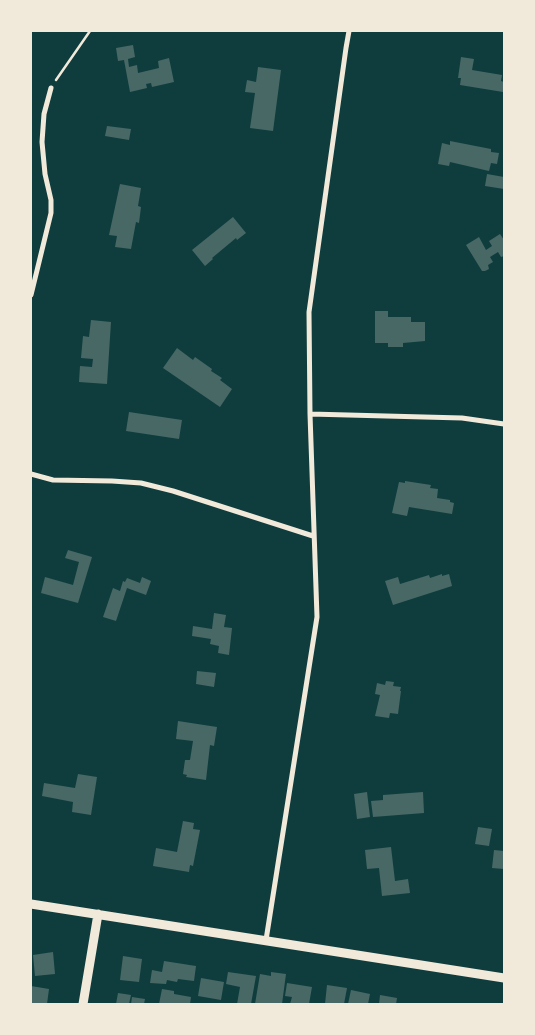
<!DOCTYPE html>
<html>
<head>
<meta charset="utf-8">
<style>
  body { margin:0 }
  #map { position:relative; width:535px; height:1035px; overflow:hidden; background:#0f3d3e; font-family:"Space Grotesk",sans-serif }
  canvas { display:block }
  .frame { position:absolute; inset:0; border:32px solid #f1e9da; pointer-events:none }
</style>
</head>
<body>
<div id="map">
<canvas width="535" height="1035"></canvas>
<div class="frame"></div>
</div>
<script>
const ctx = document.querySelector('canvas').getContext('2d');
ctx.lineJoin = 'round';
function fillPath(path, color) { ctx.fillStyle = color; ctx.fill(path, 'evenodd'); }
const poly = rows => new Path2D(rows.map(r => 'M' + r).join(''));
function stroke(path, color, width, dash) { ctx.strokeStyle = color; ctx.lineWidth = width; ctx.lineCap = dash ? 'butt' : 'round'; ctx.setLineDash(dash || []); ctx.stroke(path); }
fillPath(poly([
  [133,45,135,57,128,59,129,67,137,65,138,73,159,68,158,61,169,58,174,82,152,87,151,83,146,84,147,88,130,92,124,60,118,61,116,48],
  [461,57,474,59,472,70,502,75,501,81,504,82,503,92,460,85,461,78,458,78],
  [258,67,281,70,273,131,250,128,255,93,245,92,247,80,256,82],
  [107,126,131,129,129,140,105,136],
  [450,141,491,149,491,152,499,153,497,164,491,163,489,171,450,162,449,166,438,164,442,143,450,145],
  [487,174,504,177,504,189,485,186],
  [120,184,141,188,138,206,141,207,139,223,136,222,131,249,115,247,117,236,109,235],
  [233,217,246,233,237,240,236,238,212,258,213,259,205,266,192,250],
  [500,234,504,240,504,256,501,257,498,252,490,257,493,262,488,265,489,269,485,271,482,271,466,245,479,237,486,250,492,246,489,241],
  [375,311,388,311,388,317,411,317,411,322,425,322,425,341,403,343,403,347,388,347,388,343,375,343],
  [91,320,111,322,107,384,79,382,80,366,92,367,93,359,81,358,83,336,89,337],
  [177,348,193,360,195,357,212,369,211,371,222,378,220,380,232,389,220,407,163,368],
  [129,412,182,420,179,439,126,431],
  [405,481,431,485,430,488,438,489,437,498,450,500,450,502,454,503,452,514,409,507,407,516,392,513,399,482,405,483],
  [68,550,92,557,78,603,41,593,45,577,73,585,79,562,65,558],
  [442,574,442,576,449,574,452,586,393,605,385,581,398,577,400,584,429,575,430,578],
  [142,577,151,581,146,595,127,588,116,621,103,617,113,588,120,591,123,581,125,582,127,578,140,583],
  [214,613,226,615,224,627,232,628,229,655,218,653,219,646,210,644,211,639,192,636,193,626,212,629],
  [197,671,216,673,214,687,196,684],
  [386,681,394,682,393,686,401,687,400,691,401,691,398,714,390,713,389,718,375,716,380,695,375,694,377,683,385,685],
  [178,721,217,727,214,746,210,745,206,780,186,777,187,775,183,774,185,760,190,760,193,741,176,739],
  [78,774,97,777,91,815,72,812,73,802,42,796,44,783,75,788],
  [367,792,370,817,357,819,354,794],
  [423,792,424,813,373,817,371,801,383,800,383,795],
  [183,821,194,823,193,829,200,830,193,866,190,865,189,872,153,866,156,848,177,852],
  [478,827,492,829,489,846,475,844],
  [391,847,395,881,408,879,410,893,382,896,379,868,367,869,365,850],
  [494,850,504,851,504,869,492,868],
  [53,952,55,974,35,976,33,955],
  [123,956,142,959,139,982,120,980],
  [164,961,196,966,194,981,178,979,177,982,167,980,166,984,150,983,152,970,162,972],
  [228,972,256,976,251,1004,237,1004,240,987,226,984],
  [271,972,286,974,282,1004,255,1004,260,974,271,976],
  [201,978,224,982,221,1000,198,996],
  [287,983,312,987,309,1004,290,1004,292,997,285,996],
  [327,985,347,988,344,1004,325,1004],
  [31,986,49,989,47,1004,31,1004],
  [162,989,174,991,174,994,191,997,190,1004,159,1004],
  [351,990,370,994,368,1004,348,1004],
  [118,993,131,995,129,1004,116,1004],
  [380,995,397,998,396,1004,379,1004],
  [132,997,145,999,144,1004,131,1004]
]), '#486865');
stroke(poly([
  [56,80,90,31]
]), '#f1e9da', 2.5);
stroke(poly([
  [31,295,51,213,51,200,45,174,42,142,44,114,51,88],
  [310,414,462,418,504,424],
  [31,474,53,480,112,481,141,483,173,491,313,536],
  [266,940,317,617,310,414,309,312,346,48,349,31]
]), '#f1e9da', 5);
stroke(poly([
  [31,904,504,978],
  [83,1004,98,914]
]), '#f1e9da', 9);
</script>
</body>
</html>
